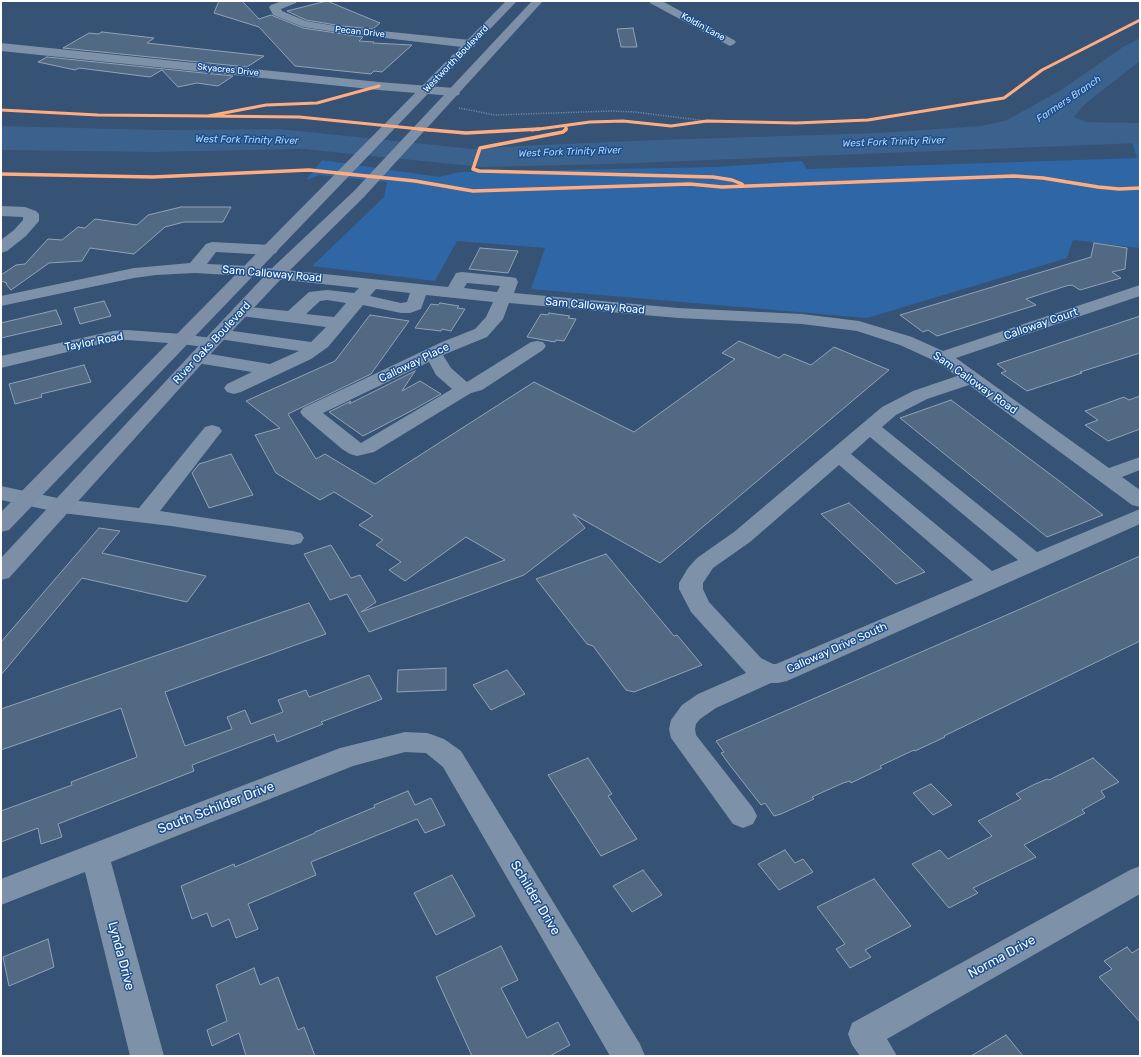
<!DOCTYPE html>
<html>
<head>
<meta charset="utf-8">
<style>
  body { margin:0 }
  #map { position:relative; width:1141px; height:1057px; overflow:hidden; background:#365274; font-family:Rubik,sans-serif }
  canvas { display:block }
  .frame { position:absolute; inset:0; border:2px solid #fff; pointer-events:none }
</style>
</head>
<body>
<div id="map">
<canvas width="1141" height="1057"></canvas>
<div class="frame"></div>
</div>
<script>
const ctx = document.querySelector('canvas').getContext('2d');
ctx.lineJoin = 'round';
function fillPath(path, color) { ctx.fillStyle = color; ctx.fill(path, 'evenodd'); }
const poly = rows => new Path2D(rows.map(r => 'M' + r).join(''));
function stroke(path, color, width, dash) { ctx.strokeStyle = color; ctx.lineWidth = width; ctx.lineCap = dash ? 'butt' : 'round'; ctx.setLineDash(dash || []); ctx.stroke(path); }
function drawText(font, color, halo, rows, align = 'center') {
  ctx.font = font + ' Rubik,sans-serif'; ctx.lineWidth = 3; ctx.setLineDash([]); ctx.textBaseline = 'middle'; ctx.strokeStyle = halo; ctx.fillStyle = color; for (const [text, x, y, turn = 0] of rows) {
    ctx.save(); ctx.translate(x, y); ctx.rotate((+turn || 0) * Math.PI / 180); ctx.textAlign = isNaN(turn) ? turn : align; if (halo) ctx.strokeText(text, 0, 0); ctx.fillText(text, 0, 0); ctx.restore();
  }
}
fillPath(poly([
  [1132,142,1140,143,1140,248,1073,240,1067,258,867,318,531,289,545,248,457,241,435,281,312,266,384,197,387,182,320,175,306,180,322,160,439,177,460,172,717,167,802,161,807,169,1137,158]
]), '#2f66a5');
fillPath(poly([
  [1140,38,1140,61,1085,104,1074,117,1086,122,1140,123,1140,143,610,164,482,167,303,149,154,152,1,150,1,126,159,130,279,129,474,149,522,146,655,140,879,133,981,126,1007,120,1061,90,1123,47]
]), '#3b618d');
const building = poly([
  [219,1,242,1,259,19,271,15,303,28,363,37,359,41,374,42,373,43,412,45,382,72,374,71,371,74,295,66,259,27,214,13,219,1],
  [327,1,380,23,373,29,342,26,306,20,287,11,327,1],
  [633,28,637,47,621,47,617,29,633,28],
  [102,32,154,38,147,43,264,56,247,67,63,48,89,33,98,34,102,32],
  [47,57,233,76,218,86,197,83,178,87,162,70,150,77,79,68,75,70,38,62,47,57],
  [181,207,231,207,223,222,184,222,165,227,134,254,90,248,82,261,49,263,11,290,6,284,7,283,1,281,1,275,16,265,25,264,48,239,62,240,78,227,85,228,95,219,137,225,148,215,181,207],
  [1094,243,1127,248,1125,269,1112,272,1121,278,1080,290,1072,285,1066,286,1026,299,1036,305,937,336,928,330,923,332,900,315,1091,257,1094,243],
  [480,248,518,251,508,273,469,269,480,248],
  [104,301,111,316,80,324,74,308,104,301],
  [440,303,459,306,457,308,465,309,451,331,442,329,441,331,415,328,431,304,438,305,440,303],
  [56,310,62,324,1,338,1,323,56,310],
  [549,313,570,316,568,318,576,319,564,341,556,340,555,342,527,337,541,314,548,315,549,313],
  [370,315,409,321,371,374,288,414,316,459,325,454,375,484,534,382,634,432,735,359,722,353,739,341,779,358,784,354,811,365,834,347,889,370,660,563,573,514,585,528,524,575,369,632,347,594,330,600,304,554,331,545,351,578,360,575,376,602,361,612,505,560,466,537,405,581,389,570,401,562,376,545,383,540,359,525,373,516,334,492,320,500,276,473,255,435,280,428,246,401,335,361,370,315],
  [1140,316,1140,353,1080,372,1082,373,1027,391,1001,373,1006,371,997,364,1140,316],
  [84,365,91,382,41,394,42,397,15,404,9,384,84,365],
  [415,371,402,391,420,381,441,394,411,411,363,436,329,412,351,401,349,404,415,371],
  [1140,396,1140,429,1108,441,1085,425,1098,420,1085,411,1124,397,1129,400,1140,396],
  [951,400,1058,480,1103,515,1047,537,900,418,951,400],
  [231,454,253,495,209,508,192,473,199,464,231,454],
  [849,503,925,572,896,584,821,514,849,503],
  [99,528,120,531,102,553,206,576,187,602,82,578,1,675,1,642,99,528],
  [606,554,674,636,677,635,702,665,634,692,626,690,593,646,587,644,536,579,606,554],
  [1140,556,1140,641,944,736,945,737,915,751,914,750,880,766,882,768,851,783,850,781,843,783,812,797,814,799,781,814,774,816,765,803,761,805,729,764,721,753,724,752,716,741,1018,610,1140,556],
  [309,603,326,634,165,692,185,746,232,729,227,717,245,710,251,724,283,712,278,700,306,690,309,697,369,675,382,699,321,722,323,724,277,742,274,734,192,765,194,771,58,824,62,837,41,844,38,828,1,842,1,811,72,785,71,782,137,757,121,708,1,750,1,709,309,603],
  [446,668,446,690,397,692,398,670,446,668],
  [507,670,525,694,491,710,473,685,507,670],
  [588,758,612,794,608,796,637,839,601,856,548,775,588,758],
  [1093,758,1119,782,1101,791,1105,797,1082,810,1085,813,1024,845,1036,857,973,888,978,893,949,908,912,864,940,850,948,859,992,836,978,821,1021,799,1016,794,1033,785,1047,779,1049,780,1093,758],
  [931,784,952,805,933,815,913,793,931,784],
  [408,791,415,805,431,798,445,825,425,833,417,819,311,862,316,875,248,904,258,929,236,938,229,919,212,927,207,913,192,919,181,886,234,864,235,867,315,833,315,832,375,807,374,805,408,791],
  [785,850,795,863,803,859,813,872,779,890,758,864,785,850],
  [643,870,662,895,632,912,613,886,643,870],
  [452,875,475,916,436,935,414,893,452,875],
  [874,879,911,926,865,950,871,957,850,968,836,949,845,944,817,907,874,879],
  [48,939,54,967,9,986,3,957,48,939],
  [501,946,518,980,501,988,527,1038,558,1022,570,1045,550,1056,472,1056,436,977,501,946],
  [1127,947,1132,953,1140,948,1140,1022,1099,977,1112,969,1104,961,1127,947],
  [254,968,260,985,278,977,298,1030,304,1027,315,1056,246,1056,239,1033,212,1046,207,1030,227,1021,216,985,254,968],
  [1006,1035,1023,1056,971,1056,1006,1035]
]);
fillPath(building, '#526984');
stroke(building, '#92a2b6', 1);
stroke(poly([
  [459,108,495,115,612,111,635,112,707,121]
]), '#7d92a8', 1.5, [1, 1.5]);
fillPath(poly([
  [282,1,297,1,296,3,281,9,282,11,306,21,342,27,470,40,474,41,476,44,474,47,470,48,342,33,303,27,273,15,269,7,271,5,282,1],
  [649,1,662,1,734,40,736,42,734,44,730,46,726,44,650,3,649,1],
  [1,43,379,82,454,88,459,89,460,92,459,95,454,96,379,90,1,51,1,43],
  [1,206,25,207,36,211,39,214,39,221,26,236,7,251,1,253,1,240,14,230,23,220,23,217,1,216,1,206],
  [212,242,270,245,276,247,278,250,276,253,270,255,216,252,207,264,248,266,448,287,456,273,462,272,510,277,516,278,518,282,514,293,678,308,802,314,859,321,912,337,943,351,1140,285,1140,296,956,358,1109,468,1140,457,1140,470,1122,477,1140,490,1140,507,1132,505,969,385,927,399,896,415,882,427,1037,552,1140,509,1140,524,787,681,778,683,771,683,716,708,700,719,696,724,695,729,696,735,753,808,757,816,753,824,743,828,733,824,671,738,669,729,671,720,682,705,698,694,746,673,691,612,679,589,679,583,688,568,697,558,734,532,882,407,913,391,957,376,935,361,900,345,857,331,802,324,678,318,509,303,503,319,487,337,443,355,451,368,467,382,531,342,537,341,543,342,546,346,543,350,482,390,471,393,374,452,357,456,350,454,342,449,303,416,300,412,303,408,442,342,475,329,486,317,493,302,426,295,421,309,410,313,401,313,363,305,328,347,311,359,241,392,234,394,227,392,224,388,227,384,252,372,191,362,189,358,191,354,198,352,270,364,299,351,219,339,213,338,210,334,213,330,219,329,311,342,326,327,241,316,235,315,232,311,235,307,241,306,288,311,309,292,327,290,354,293,359,288,248,276,195,273,156,275,134,278,1,306,1,296,134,268,190,263,206,244,212,242],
  [467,283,500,286,497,292,464,288,467,283],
  [376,289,410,293,407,302,401,303,370,296,376,289],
  [327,300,346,303,334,317,306,314,320,301,327,300],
  [429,362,436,375,452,389,361,443,323,413,429,362],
  [870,437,1018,560,992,571,851,454,870,437],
  [839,465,973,580,776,664,773,664,761,658,709,602,703,589,703,583,713,568,750,542,839,465],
  [127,330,182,334,211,338,217,339,220,343,217,347,211,348,182,344,127,340,113,341,1,368,1,356,113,331,127,330],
  [212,425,219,427,222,431,160,511,293,531,301,533,304,538,301,543,293,545,171,526,62,513,1,500,1,486,62,499,139,508,205,427,212,425],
  [405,732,427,733,436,736,444,739,461,751,640,1044,645,1056,610,1056,443,767,426,753,405,752,353,766,111,862,164,1056,130,1056,85,872,1,905,1,879,340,748,405,732],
  [1140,866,1140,894,887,1039,897,1056,860,1056,852,1045,848,1034,852,1023,1130,870,1140,866]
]), '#7d92a8');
fillPath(poly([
  [506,1,517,1,9,530,1,532,1,512,506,1],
  [532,1,543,1,364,197,282,278,217,347,9,578,1,580,1,558,205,339,270,270,354,191,532,1]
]), '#7d8ea7');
stroke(poly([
  [1,110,98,115,208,116,266,105,317,103,379,86],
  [208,116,299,117,430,130],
  [566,126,566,130],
  [532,130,590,122,623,121,671,126,707,121,796,123,868,120,1004,98,1042,70,1140,20]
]), '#ffac80', 3);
stroke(poly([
  [419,129,466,133,539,129],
  [566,129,563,132,480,148,473,169,479,171,713,177,732,180,742,184],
  [1,174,153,177,309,170,415,181,473,191,690,184,722,187,1014,176,1043,178,1098,187,1119,189,1140,188]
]), '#ffac80', 3.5);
drawText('9px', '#fff', '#1b4f8f', [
  ["Koldin Lane",703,27,29],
  ["Pecan Drive",360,32,6],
  ["Westworth Boulevard",456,59,-46],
  ["Skyacres Drive",228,70,6]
]);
drawText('italic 10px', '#b5d3f5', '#1b4f8f', [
  ["Farmers Branch",1069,99,-34],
  ["West Fork Trinity River",247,140,1],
  ["West Fork Trinity River",894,142,-2],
  ["West Fork Trinity River",570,152,-2]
]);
drawText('11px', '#fff', '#1b4f8f', [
  ["Sam Calloway Road",272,274,5],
  ["Sam Calloway Road",595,306,5],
  ["Calloway Court",1041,324,-19],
  ["Taylor Road",94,342,-11],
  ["River Oaks Boulevard",212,343,-47],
  ["Calloway Place",414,363,-26],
  ["Sam Calloway Road",975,383,35],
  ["Calloway Drive South",837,648,-24]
]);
drawText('13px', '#fff', '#1b4f8f', [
  ["South Schilder Drive",216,808,-21],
  ["Schilder Drive",535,898,59],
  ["Lynda Drive",121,956,75],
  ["Norma Drive",1002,957,-29]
]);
</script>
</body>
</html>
